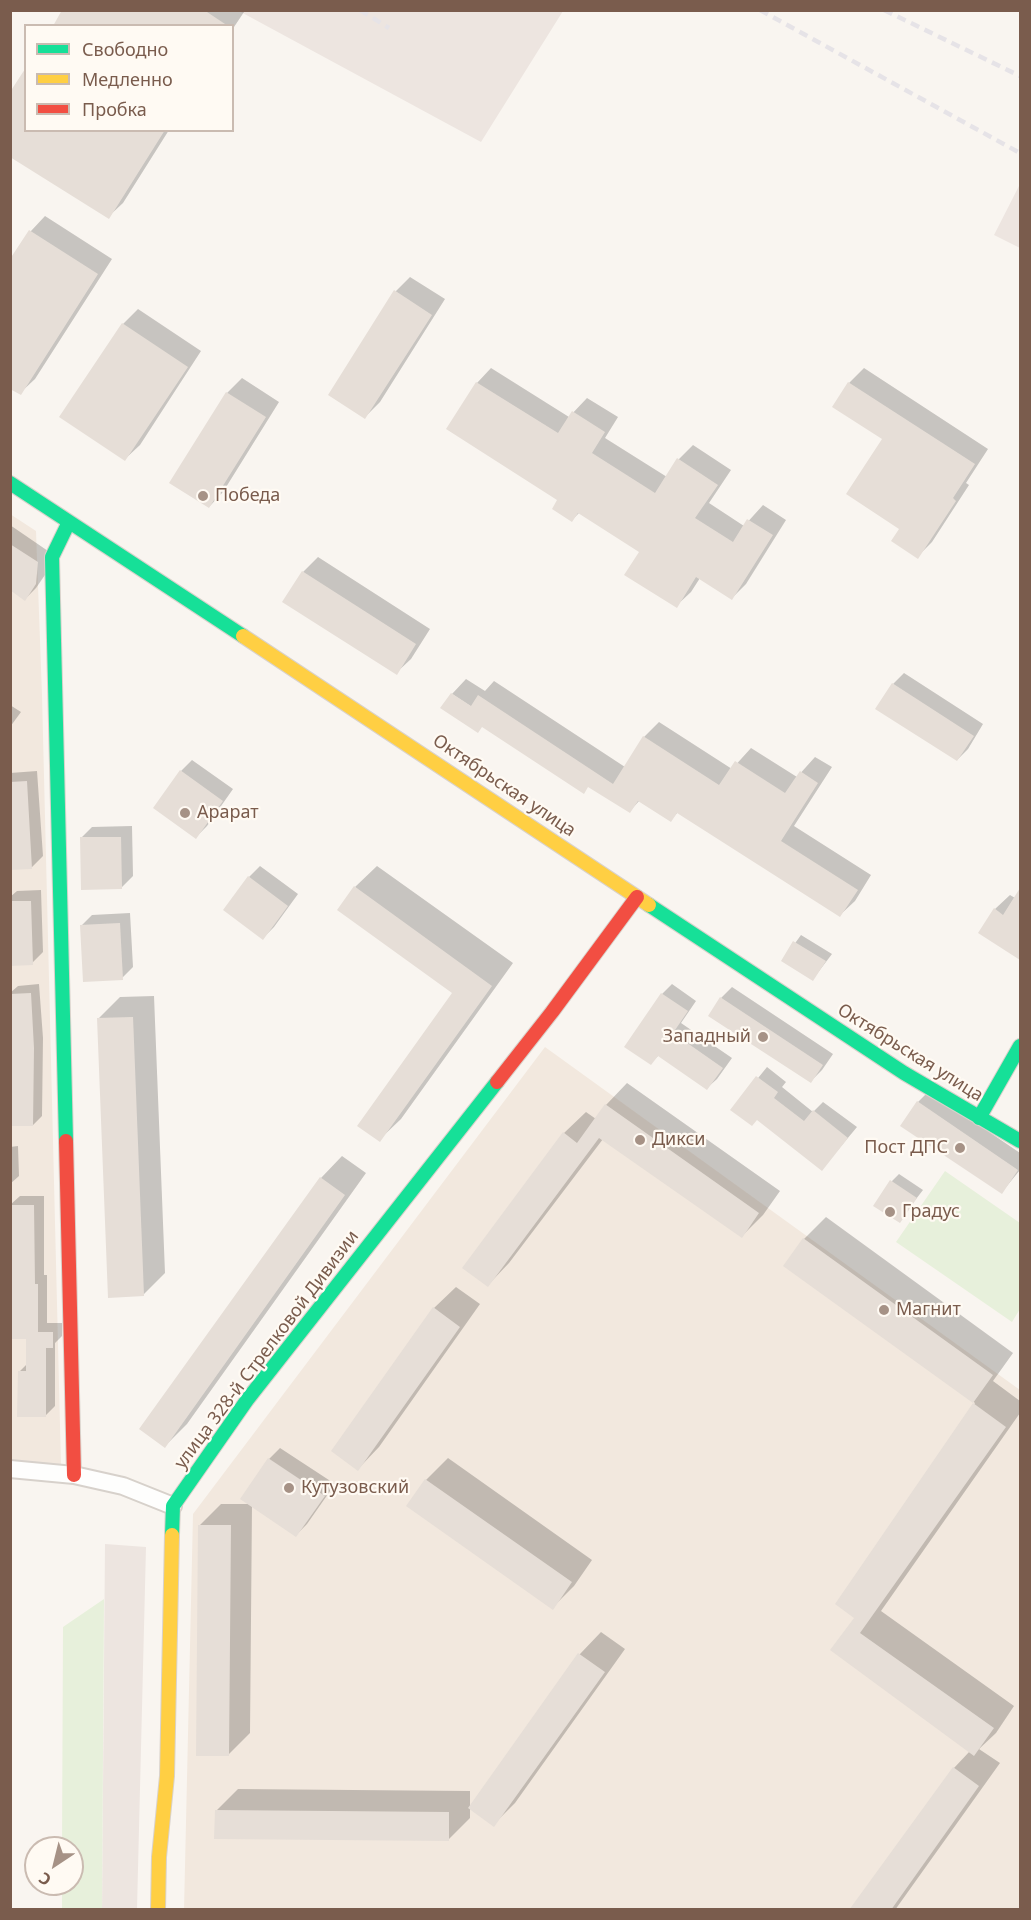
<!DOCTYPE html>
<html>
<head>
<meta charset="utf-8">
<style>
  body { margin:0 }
  #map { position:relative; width:1031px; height:1920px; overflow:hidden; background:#f9f5f0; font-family:"Noto Sans",sans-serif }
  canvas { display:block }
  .frame { position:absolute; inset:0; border:12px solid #7a5c4d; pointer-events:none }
  .legend { position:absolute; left:24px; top:24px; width:210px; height:108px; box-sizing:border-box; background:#fffaf3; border:2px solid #cabbb1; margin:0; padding:8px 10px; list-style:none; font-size:18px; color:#7a5c4d }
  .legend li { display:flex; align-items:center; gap:12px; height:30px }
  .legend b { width:30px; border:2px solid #cabbb1 }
  .north { position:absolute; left:24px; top:1836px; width:60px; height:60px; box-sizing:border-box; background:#fffaf3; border:2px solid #cabbb1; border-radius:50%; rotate:215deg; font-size:16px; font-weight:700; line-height:24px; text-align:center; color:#7a5c4d }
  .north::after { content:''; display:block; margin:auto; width:21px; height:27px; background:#a69286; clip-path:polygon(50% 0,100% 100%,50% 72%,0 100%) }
</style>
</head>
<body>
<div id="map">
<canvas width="1031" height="1920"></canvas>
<div class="frame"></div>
<ul class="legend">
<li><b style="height:8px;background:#16e098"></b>Свободно</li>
<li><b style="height:8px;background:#ffcf43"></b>Медленно</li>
<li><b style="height:8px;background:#f24e42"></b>Пробка</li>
</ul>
<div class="north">С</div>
</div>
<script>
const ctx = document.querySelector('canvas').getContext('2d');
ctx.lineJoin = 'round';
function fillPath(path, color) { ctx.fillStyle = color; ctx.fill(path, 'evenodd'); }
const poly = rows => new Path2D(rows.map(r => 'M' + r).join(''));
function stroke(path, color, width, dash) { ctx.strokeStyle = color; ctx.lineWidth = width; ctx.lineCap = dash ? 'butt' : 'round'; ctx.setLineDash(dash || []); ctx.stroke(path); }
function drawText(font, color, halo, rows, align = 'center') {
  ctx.font = font + ' "Noto Sans",sans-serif'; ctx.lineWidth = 4.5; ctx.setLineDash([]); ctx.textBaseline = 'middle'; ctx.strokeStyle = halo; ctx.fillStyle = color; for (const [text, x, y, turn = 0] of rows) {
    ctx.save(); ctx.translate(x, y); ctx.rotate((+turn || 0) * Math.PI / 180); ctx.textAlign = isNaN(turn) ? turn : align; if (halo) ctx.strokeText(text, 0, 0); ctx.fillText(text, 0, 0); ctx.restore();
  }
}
fillPath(poly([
  [10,514,36,531,42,695,61,1466,11,1460],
  [545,1047,1020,1390,1020,1909,184,1910,193,1514]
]), '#f2e8de');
fillPath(poly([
  [239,11,563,11,481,142],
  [1020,184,1020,248,994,235],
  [105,1544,146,1547,137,1909,102,1909]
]), '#ede5e0');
fillPath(poly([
  [945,1171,1020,1223,1020,1309,1012,1322,896,1242],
  [104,1599,102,1909,62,1909,62,1884,72,1884,72,1848,62,1848,63,1627]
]), '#e7f0db');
fillPath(poly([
  [64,10,241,10,244,12,232,30,232,26,55,26],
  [26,72,26,130,169,130,123,203,108,217,10,155,10,95],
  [45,216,112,259,35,379,20,393,10,262,31,231],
  [410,277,445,299,380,402,365,417,396,291],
  [138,309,201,351,140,445,125,459,123,324],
  [491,368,569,417,587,398,618,417,605,438,667,477,679,459,693,445,731,470,709,503,744,526,763,505,786,520,746,584,732,598,700,578,691,592,676,606,641,551,580,512,572,520,559,499,448,429,477,383],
  [864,368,988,449,966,483,969,485,932,542,917,557,901,529,884,438,834,406,849,383],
  [242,378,279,402,223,492,209,507,227,393],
  [10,525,48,551,47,572,36,588,25,599,10,589],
  [318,557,430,629,411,659,396,673,303,572],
  [904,673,983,724,968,749,957,760,893,684],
  [466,679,485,691,494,681,625,767,644,737,659,722,732,769,751,748,797,777,815,757,832,767,794,826,871,875,855,901,840,915,678,812,671,820,640,800,630,811,452,694],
  [10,705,21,712,10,727],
  [192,760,233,789,207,826,196,837,181,771],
  [37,771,43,856,32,867,10,868,10,773],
  [132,826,133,876,122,887,81,838,92,827],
  [260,866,298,894,274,927,263,938,249,877],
  [377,866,513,963,401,1119,379,1140,454,993,355,887],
  [41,890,43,952,32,963,10,964,10,897,17,891],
  [1020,891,1020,958,980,932,995,909,1010,895,1015,898],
  [130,913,133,967,122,978,81,926,92,915],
  [801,935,832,954,813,979,783,960],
  [39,984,43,1038,42,1116,33,1125,10,1027,10,993,18,986],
  [672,984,696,1001,681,1023,732,1058,717,1079,707,1088,659,1055,651,1063,662,994],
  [732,987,833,1054,822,1070,811,1081,721,998],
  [154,996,165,1273,143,1295,98,1019,120,997],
  [767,1067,786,1082,782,1087,813,1112,823,1102,857,1127,822,1169,758,1119,733,1109],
  [627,1083,780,1191,763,1215,742,1236,603,1139,509,1263,488,1285,564,1133,586,1112,596,1119,606,1105],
  [929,1091,1020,1153,1020,1170,1002,1192,918,1102],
  [18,1146,19,1176,10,1184,10,1147],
  [342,1156,366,1173,187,1424,165,1446,321,1178],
  [899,1174,923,1190,899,1221,892,1181],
  [20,1196,44,1196,44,1275,47,1275,47,1323,62,1323,62,1336,55,1343,55,1406,45,1416,19,1372,28,1363,27,1337,10,1260,10,1205],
  [826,1217,1013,1353,993,1381,1020,1401,1020,1413,881,1611,1014,1706,996,1733,979,1749,1000,1763,895,1910,851,1910,954,1768,970,1751,832,1650,856,1618,837,1604,975,1403,785,1266,804,1239],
  [456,1287,480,1304,379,1447,358,1469,434,1308],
  [280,1448,335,1484,307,1524,296,1535,252,1505,250,1733,228,1755,199,1526,221,1504,251,1504,269,1459],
  [448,1458,592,1560,574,1586,552,1608,408,1506,426,1480],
  [601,1632,625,1649,515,1803,493,1825,470,1808,470,1818,448,1840,216,1811,238,1789,470,1791,470,1807,580,1654]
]), '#0003');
fillPath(poly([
  [62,10,204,10,228,26,53,26],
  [25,69,26,130,165,130,109,219,10,157,10,92],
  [29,230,98,274,21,395,10,389,10,259],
  [394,290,432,315,365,419,328,395],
  [122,323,188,367,125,461,59,417],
  [476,382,558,433,572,411,605,432,592,453,655,493,677,458,718,485,695,518,733,542,747,519,773,535,732,600,696,577,677,608,624,575,639,552,578,513,572,522,552,509,557,500,446,429],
  [848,382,975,464,953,498,956,501,918,559,891,541,899,529,846,494,882,439,832,407],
  [226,392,266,417,209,508,169,483],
  [10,544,38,562,36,584,25,601,10,590],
  [302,571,416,644,397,675,282,602],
  [892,683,974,736,957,761,875,709],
  [451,693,471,706,478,695,613,784,643,736,719,785,735,761,785,793,800,771,818,783,781,841,858,890,840,917,677,813,671,822,638,801,630,813,588,787,584,794,482,727,478,733,440,708],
  [180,770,223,801,196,839,153,808],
  [27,781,32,869,10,870,10,782],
  [80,837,121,837,122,889,81,890],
  [248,876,288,906,263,940,223,910],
  [354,886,492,986,380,1142,357,1126,452,993,337,910],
  [1020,888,1020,960,978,933,994,908,1003,915],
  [10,901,31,901,33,965,10,966],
  [120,923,123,980,83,982,80,925],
  [793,941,826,961,813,981,781,961],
  [31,993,34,1048,33,1126,10,1126,10,994],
  [661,993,688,1011,673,1033,723,1068,707,1090,658,1056,651,1065,624,1047],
  [720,997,823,1065,811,1083,708,1016],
  [133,1017,144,1296,108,1298,97,1018],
  [756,1076,778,1092,774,1098,804,1121,813,1110,848,1138,822,1171,757,1120,752,1126,730,1110],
  [917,1101,1018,1170,1002,1194,900,1126],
  [605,1104,759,1213,742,1238,599,1138,488,1287,462,1268,563,1132,577,1143],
  [320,1177,345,1195,165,1448,139,1429],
  [890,1180,917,1198,900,1223,873,1206],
  [10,1205,34,1205,35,1284,38,1284,38,1332,53,1332,53,1348,46,1348,46,1417,17,1417,18,1371,26,1371,26,1339,10,1339],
  [803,1238,993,1375,973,1403,783,1266],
  [433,1307,460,1327,358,1471,331,1451],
  [973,1403,1006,1427,860,1633,994,1728,974,1756,830,1650,854,1618,835,1604],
  [268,1458,325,1496,296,1537,240,1499],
  [425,1479,572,1582,553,1610,406,1506],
  [198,1525,231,1525,229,1756,196,1756],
  [578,1653,605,1672,494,1827,468,1808],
  [953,1767,979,1786,891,1910,849,1910],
  [215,1810,449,1812,449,1841,214,1839]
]), '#e6ded7');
const street = poly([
  [10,1469,74,1475,123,1486,173,1506]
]);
const fast = poly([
  [10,483,243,636],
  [649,905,904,1073,1020,1141],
  [979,1118,1020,1046],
  [66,1141,52,557,69,522],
  [172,1535,173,1506,247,1400,497,1082]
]);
const slow = poly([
  [243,636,649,905],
  [158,1910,159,1857,167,1776,172,1535]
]);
const jam = poly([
  [497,1082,552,1012,637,897],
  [66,1141,74,1475]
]);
stroke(street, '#d7d1cb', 20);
stroke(fast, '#d9d2cb', 16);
stroke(slow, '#d9d2cb', 16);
stroke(jam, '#d9d2cb', 16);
stroke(street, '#fefefd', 16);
stroke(fast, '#16e098', 14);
stroke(slow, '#ffcf43', 14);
stroke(jam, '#f24e42', 14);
stroke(poly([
  [360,10,389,28],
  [760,10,1020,153],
  [884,10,1020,76]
]), '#e6e3e7', 4.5, [9, 6]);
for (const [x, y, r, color] of [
  [203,496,6,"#a69286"],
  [185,813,6,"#a69286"],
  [763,1037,6,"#a69286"],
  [640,1140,6,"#a69286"],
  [960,1148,6,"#a69286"],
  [890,1212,6,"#a69286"],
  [884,1310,6,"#a69286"],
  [289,1488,6,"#a69286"]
]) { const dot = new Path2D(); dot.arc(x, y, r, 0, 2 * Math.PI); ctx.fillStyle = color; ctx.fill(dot); stroke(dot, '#fffaf3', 2); }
drawText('18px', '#7a5c4d', '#fffaf3', [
  ["Победа",215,496],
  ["Арарат",197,813],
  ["Западный",751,1037,"right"],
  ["Дикси",652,1140],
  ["Пост ДПС",948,1148,"right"],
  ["Градус",902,1212],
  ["Магнит",896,1310],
  ["Кутузовский",301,1488]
], 'left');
drawText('18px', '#7a5c4d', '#fffaf3', [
  ["Октябрьская улица",504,786,34],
  ["Октябрьская улица",910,1053,32],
  ["улица 328-й Стрелковой Дивизии",267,1350,-53]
]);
</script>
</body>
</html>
